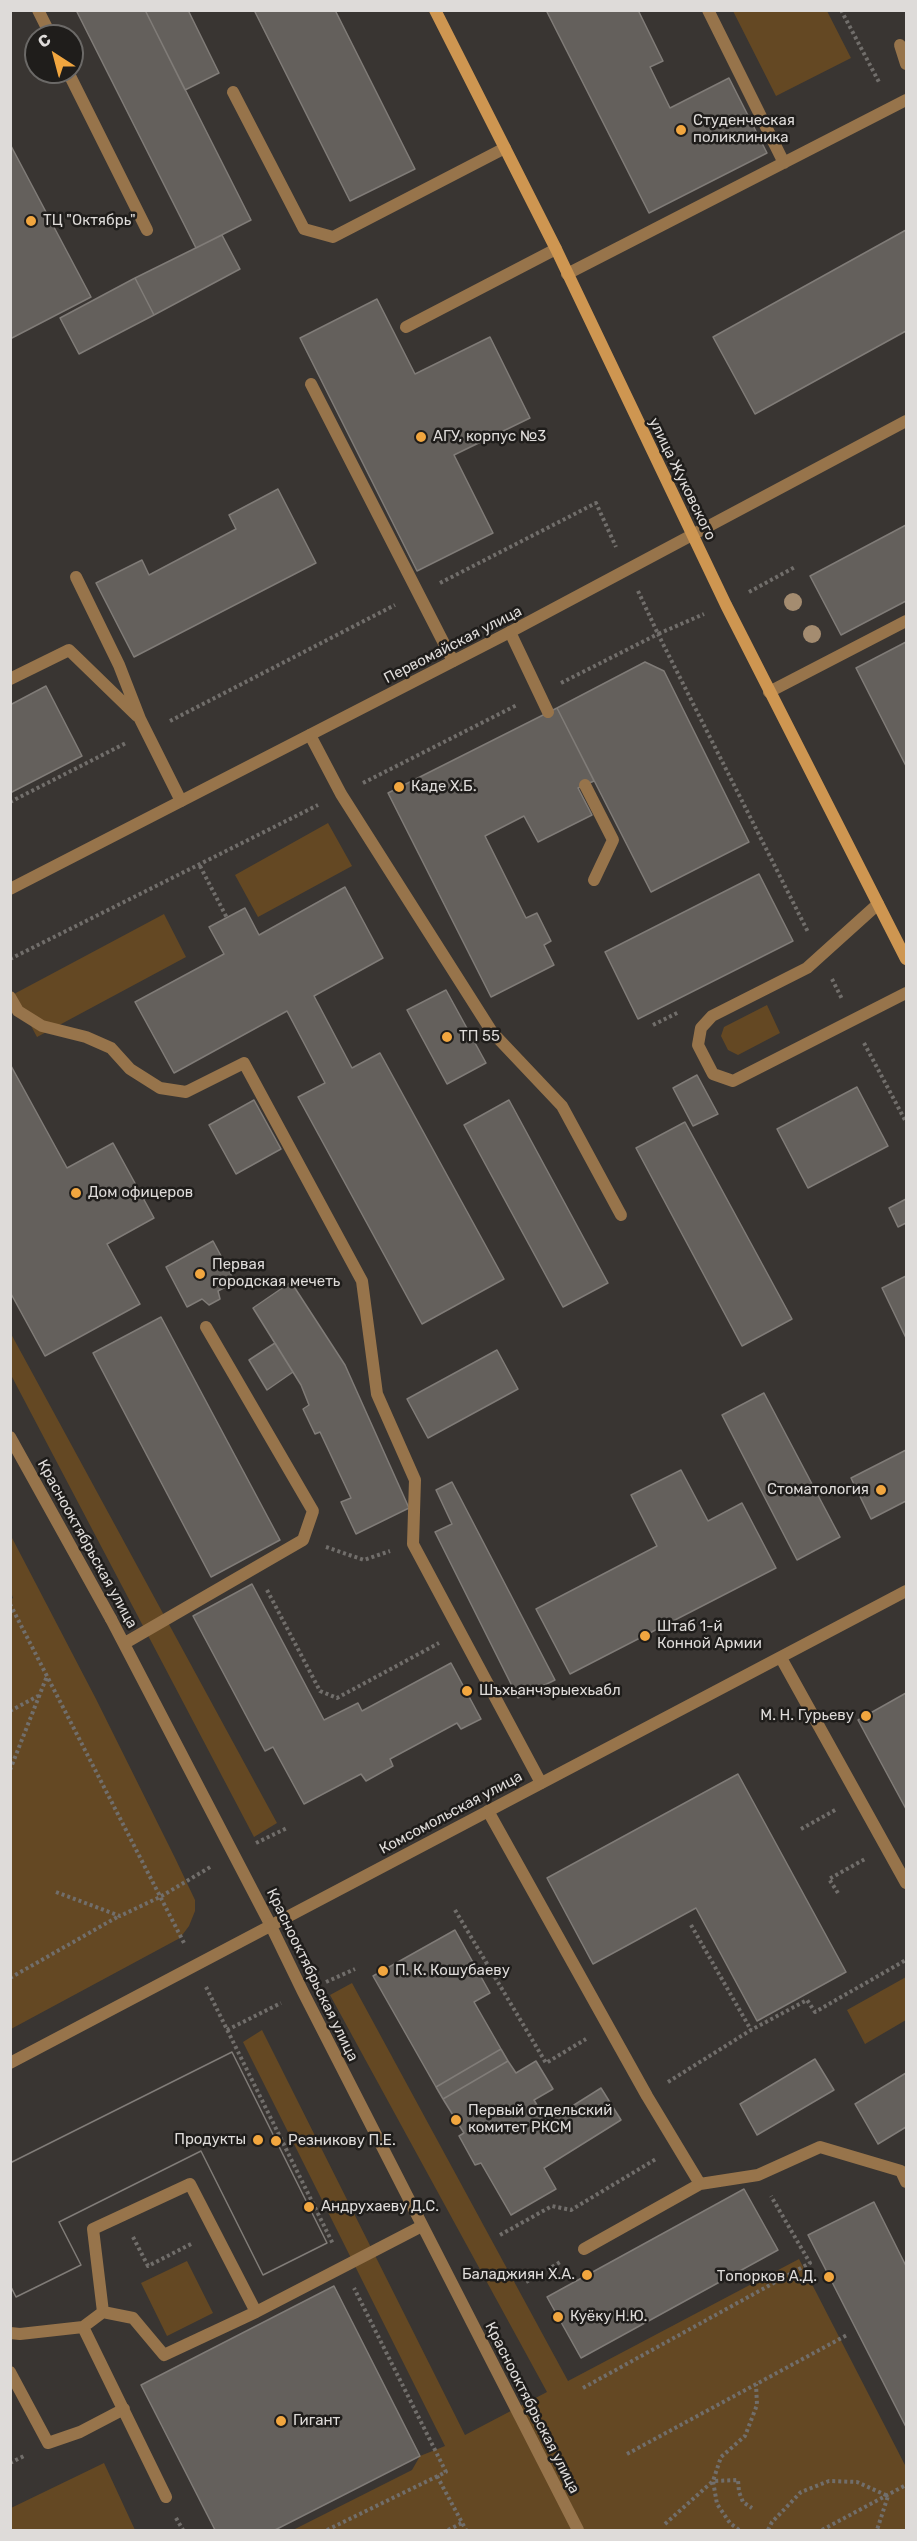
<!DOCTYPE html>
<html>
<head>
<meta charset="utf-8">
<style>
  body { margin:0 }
  #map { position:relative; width:917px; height:2541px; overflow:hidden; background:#393532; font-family:Rubik,sans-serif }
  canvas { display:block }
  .frame { position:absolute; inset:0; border:12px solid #dedbd9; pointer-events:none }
  .north { position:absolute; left:24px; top:24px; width:60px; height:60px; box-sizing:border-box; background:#1f1d1b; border:2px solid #6b6967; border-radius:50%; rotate:324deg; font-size:16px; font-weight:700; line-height:24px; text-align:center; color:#dedbd9 }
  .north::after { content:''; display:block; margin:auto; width:21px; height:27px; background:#f1a63f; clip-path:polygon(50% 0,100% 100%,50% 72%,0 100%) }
</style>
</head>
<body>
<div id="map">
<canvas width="917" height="2541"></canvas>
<div class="frame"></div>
<div class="north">С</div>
</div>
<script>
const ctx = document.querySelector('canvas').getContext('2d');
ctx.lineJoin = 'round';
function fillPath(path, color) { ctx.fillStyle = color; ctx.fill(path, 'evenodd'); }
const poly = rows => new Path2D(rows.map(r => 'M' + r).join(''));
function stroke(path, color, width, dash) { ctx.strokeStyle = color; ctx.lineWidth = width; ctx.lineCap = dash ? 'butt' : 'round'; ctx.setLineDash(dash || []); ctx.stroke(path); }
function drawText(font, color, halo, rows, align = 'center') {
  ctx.font = font + ' Rubik,sans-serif'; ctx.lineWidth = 5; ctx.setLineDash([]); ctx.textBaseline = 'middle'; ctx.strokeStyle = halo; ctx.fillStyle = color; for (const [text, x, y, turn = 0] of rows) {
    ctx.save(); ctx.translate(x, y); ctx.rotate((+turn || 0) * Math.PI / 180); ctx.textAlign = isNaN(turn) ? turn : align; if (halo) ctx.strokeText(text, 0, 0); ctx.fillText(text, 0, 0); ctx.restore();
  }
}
fillPath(poly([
  [733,11,827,11,851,58,776,96],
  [328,823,352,866,258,917,235,875],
  [164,914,186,957,37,1037,14,994],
  [767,1005,780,1033,738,1055,728,1050,721,1036,724,1027],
  [10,1332,277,1823,254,1837,11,1375],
  [11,1536,96,1699,176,1860,195,1900,195,1911,189,1926,180,1938,11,2029,10,1600,13,1598,11,1592],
  [906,1977,906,2020,865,2044,847,2010],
  [352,1983,568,2381,799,2259,906,2467,906,2530,293,2530,412,2470,420,2456,445,2446,243,2042,262,2030,465,2435,547,2392,330,1995],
  [187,2261,213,2313,167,2336,141,2283],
  [104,2463,135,2530,11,2530,11,2508]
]), '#644823');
const building = poly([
  [76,10,145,10,251,220,196,248,76,10],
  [145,10,188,10,219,73,185,90,145,10],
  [254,10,335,10,415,169,350,201,254,10],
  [546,10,638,10,663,61,650,67,670,108,729,78,767,153,649,213,546,10],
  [10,144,91,297,10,339,10,144],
  [906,230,906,331,755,414,713,337,906,230],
  [222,235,240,269,154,315,135,278,222,235],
  [135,278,154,315,79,354,60,318,135,278],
  [377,299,415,374,490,337,530,418,454,455,493,533,417,571,300,338,377,299],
  [278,489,316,563,134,657,96,583,142,560,149,575,236,529,229,515,278,489],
  [906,525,906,601,841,635,810,576,906,525],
  [906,642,906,766,856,668,906,642],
  [645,662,664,671,749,842,651,892,557,708,645,662],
  [46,686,82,756,10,793,10,705,46,686],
  [557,708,594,781,578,788,592,815,538,842,524,816,485,836,526,918,537,913,551,941,544,945,554,965,491,997,388,793,557,708],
  [759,874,793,941,638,1019,605,952,759,874],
  [345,887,383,958,314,996,352,1068,380,1053,504,1279,422,1324,298,1097,325,1083,287,1011,174,1073,135,1002,224,954,209,927,245,908,259,935,345,887],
  [446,990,486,1063,447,1084,407,1010,446,990],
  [10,1064,67,1168,113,1143,154,1218,107,1244,140,1304,45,1356,10,1292,10,1064],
  [697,1075,718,1114,693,1126,673,1088,697,1075],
  [857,1087,888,1146,808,1188,777,1129,857,1087],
  [254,1100,281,1149,236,1174,209,1125,254,1100],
  [509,1100,608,1283,563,1307,464,1125,509,1100],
  [685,1122,792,1319,742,1346,636,1148,685,1122],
  [906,1199,906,1223,898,1227,889,1208,906,1199],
  [213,1241,235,1282,218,1291,220,1299,209,1305,202,1299,187,1307,166,1267,213,1241],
  [906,1276,906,1338,882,1288,906,1276],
  [291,1282,345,1365,409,1508,356,1534,341,1502,351,1498,320,1432,315,1434,303,1409,309,1405,301,1385,253,1308,291,1282],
  [161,1317,280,1540,211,1577,93,1353,161,1317],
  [275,1343,293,1372,267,1390,249,1360,275,1343],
  [497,1350,518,1389,428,1438,407,1399,497,1350],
  [764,1393,840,1537,797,1560,722,1415,764,1393],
  [906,1450,906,1501,871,1519,851,1478,906,1450],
  [681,1470,708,1521,742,1503,776,1568,570,1674,536,1609,657,1546,631,1495,681,1470],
  [452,1482,555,1680,518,1698,435,1532,452,1524,436,1490,452,1482],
  [252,1584,324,1720,358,1703,362,1711,451,1663,481,1719,461,1729,457,1723,390,1759,393,1766,366,1781,361,1774,304,1804,273,1747,265,1751,193,1616,252,1584],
  [906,1693,906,1809,858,1720,906,1693],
  [738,1774,846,1972,757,2021,696,1908,593,1964,547,1878,738,1774],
  [455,1930,490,1993,474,2002,501,2049,436,2087,373,1976,455,1930],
  [501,2049,508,2061,443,2099,436,2087,501,2049],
  [232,2052,327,2243,263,2275,201,2151,59,2222,81,2265,16,2297,10,2285,10,2163,232,2052],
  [232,2052,327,2243,263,2275,201,2151,59,2222,81,2265,16,2297,10,2285,10,2163,232,2052],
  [815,2059,834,2090,757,2135,740,2104,815,2059],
  [508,2061,516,2073,536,2061,553,2089,534,2100,547,2122,601,2088,621,2120,544,2168,556,2189,511,2215,481,2163,475,2165,459,2136,464,2133,443,2099,508,2061],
  [906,2073,906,2127,878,2144,855,2104,906,2073],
  [744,2189,778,2250,581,2358,547,2297,744,2189],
  [874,2202,906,2266,906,2427,808,2235,874,2202],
  [334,2286,420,2456,275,2530,215,2530,141,2385,334,2286]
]);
fillPath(building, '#64605c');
stroke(building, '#807c78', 1.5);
stroke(poly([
  [841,10,880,84],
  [440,583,596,503,616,547],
  [638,591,658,634,704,614],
  [749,592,795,567],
  [561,683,658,634,808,932],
  [170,721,395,605],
  [363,783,517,705],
  [10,802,126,743],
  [200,866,227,918],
  [10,959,318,805],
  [832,979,842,999],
  [653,1025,679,1012],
  [864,1043,906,1122],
  [326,1547,364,1560,390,1551],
  [267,1590,320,1691,337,1698,439,1643],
  [10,1604,184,1943],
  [10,1711,38,1696],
  [10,1770,47,1676],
  [801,1829,837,1809],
  [256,1843,287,1828],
  [56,1892,120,1916,160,1897,212,1866],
  [838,1893,829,1879,865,1859],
  [455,1910,546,2063,586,2039],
  [691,1925,751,2030],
  [10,1978,119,1916],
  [326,1982,355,1969],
  [206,1987,333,2244],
  [227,2030,281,2003],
  [668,2082,751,2030,807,2000,815,2012,906,1960],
  [500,2235,552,2206,571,2210,656,2159],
  [133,2237,148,2266,193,2243],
  [526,2282,562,2261],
  [583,2388,810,2263,771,2196],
  [627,2454,847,2335],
  [10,2463,26,2455],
  [437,2476,466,2530],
  [176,2518,183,2530],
  [665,2524,713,2481,721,2457,745,2436,757,2405,756,2384],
  [327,2530,446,2472,354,2288],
  [448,2530,462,2523],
  [739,2530,730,2523,717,2504,713,2481,738,2480,739,2492,743,2502,752,2508],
  [768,2530,772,2522,801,2492,829,2481,857,2482,888,2496,877,2530],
  [822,2530,906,2485]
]), '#716e6b', 4, [3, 3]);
stroke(poly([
  [38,10,51,36],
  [708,10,784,163],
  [900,45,906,64],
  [68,72,147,230],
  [233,92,304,229,333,237,505,148],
  [567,274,906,100],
  [406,327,556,249],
  [311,384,453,661],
  [76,577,119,665,140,719,181,801],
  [510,632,548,712],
  [10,679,69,650,137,716],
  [769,692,906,621],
  [310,735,341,794,492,1032,562,1106,621,1215],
  [585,785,613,840,594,880],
  [878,904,807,968,712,1016,701,1028,698,1045,713,1074,733,1081,906,993],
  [10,997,18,1011,42,1026,86,1037,111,1048,130,1069,160,1088,186,1092,244,1063,362,1281,377,1394,415,1480,413,1544,541,1783],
  [111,1619,270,1924],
  [125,1643,303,1540,313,1511,206,1327],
  [781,1658,906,1883],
  [488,1811,647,2096,700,2184,758,2175,820,2147,901,2171,906,2182],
  [584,2249,700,2184],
  [103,2312,93,2229,190,2184,256,2312],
  [83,2327,166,2497],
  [10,2333,20,2334,83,2327,103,2312,133,2318,164,2355,256,2312,422,2226],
  [10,2372,48,2443,80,2432,124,2409]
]), '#97744b', 12);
stroke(poly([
  [10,889,510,632,906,421],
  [10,1437,111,1619],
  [270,1924,303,1992,578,2530],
  [10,2063,906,1591]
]), '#97744b', 12);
stroke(poly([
  [435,10,556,249,726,605,906,959]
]), '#ce9651', 12);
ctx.fillStyle = '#a48c70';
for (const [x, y] of [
  [793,602],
  [812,634]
]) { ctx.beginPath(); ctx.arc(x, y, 9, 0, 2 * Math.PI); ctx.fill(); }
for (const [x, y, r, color] of [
  [681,130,6,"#f1a63f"],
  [31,221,6,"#f1a63f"],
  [421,437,6,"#f1a63f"],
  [399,787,6,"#f1a63f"],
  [447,1037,6,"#f1a63f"],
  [76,1193,6,"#f1a63f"],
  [200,1274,6,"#f1a63f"],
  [881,1490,6,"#f1a63f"],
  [645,1636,6,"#f1a63f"],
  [467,1691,6,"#f1a63f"],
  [866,1716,6,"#f1a63f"],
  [383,1971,6,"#f1a63f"],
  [456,2120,6,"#f1a63f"],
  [258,2140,6,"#f1a63f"],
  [276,2141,6,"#f1a63f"],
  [309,2207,6,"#f1a63f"],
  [587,2275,6,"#f1a63f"],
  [829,2277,6,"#f1a63f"],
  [558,2317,6,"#f1a63f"],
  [281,2421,6,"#f1a63f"]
]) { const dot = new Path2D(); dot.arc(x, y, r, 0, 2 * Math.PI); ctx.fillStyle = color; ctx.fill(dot); stroke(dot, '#1f1d1b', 2); }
drawText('15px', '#dedbd9', '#1f1d1b', [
  ["Студенческая",693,121],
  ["поликлиника",693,138],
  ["ТЦ \"Октябрь\"",43,221],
  ["АГУ, корпус №3",433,437],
  ["Каде Х.Б.",411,787],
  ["ТП 55",459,1037],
  ["Дом офицеров",88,1193],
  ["Первая",212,1265],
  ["городская мечеть",212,1282],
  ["Стоматология",869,1490,"right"],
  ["Штаб 1-й",657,1627],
  ["Конной Армии",657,1644],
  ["Шъхьанчэрыехьабл",479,1691],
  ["М. Н. Гурьеву",854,1716,"right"],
  ["П. К. Кошубаеву",395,1971],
  ["Первый отдельский",468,2111],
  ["комитет РКСМ",468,2128],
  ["Продукты",246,2140,"right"],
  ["Резникову П.Е.",288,2141],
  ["Андрухаеву Д.С.",321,2207],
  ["Баладжиян Х.А.",575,2275,"right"],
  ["Топорков А.Д.",817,2277,"right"],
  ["Куёку Н.Ю.",570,2317],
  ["Гигант",293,2421]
], 'left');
drawText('15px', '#dedbd9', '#1f1d1b', [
  ["улица Жуковского",682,479,64],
  ["Первомайская улица",453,645,-27],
  ["Краснооктябрьская улица",87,1544,61],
  ["Комсомольская улица",451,1813,-28],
  ["Краснооктябрьская улица",312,1975,64],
  ["Краснооктябрьская улица",532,2408,63]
]);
</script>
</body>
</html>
